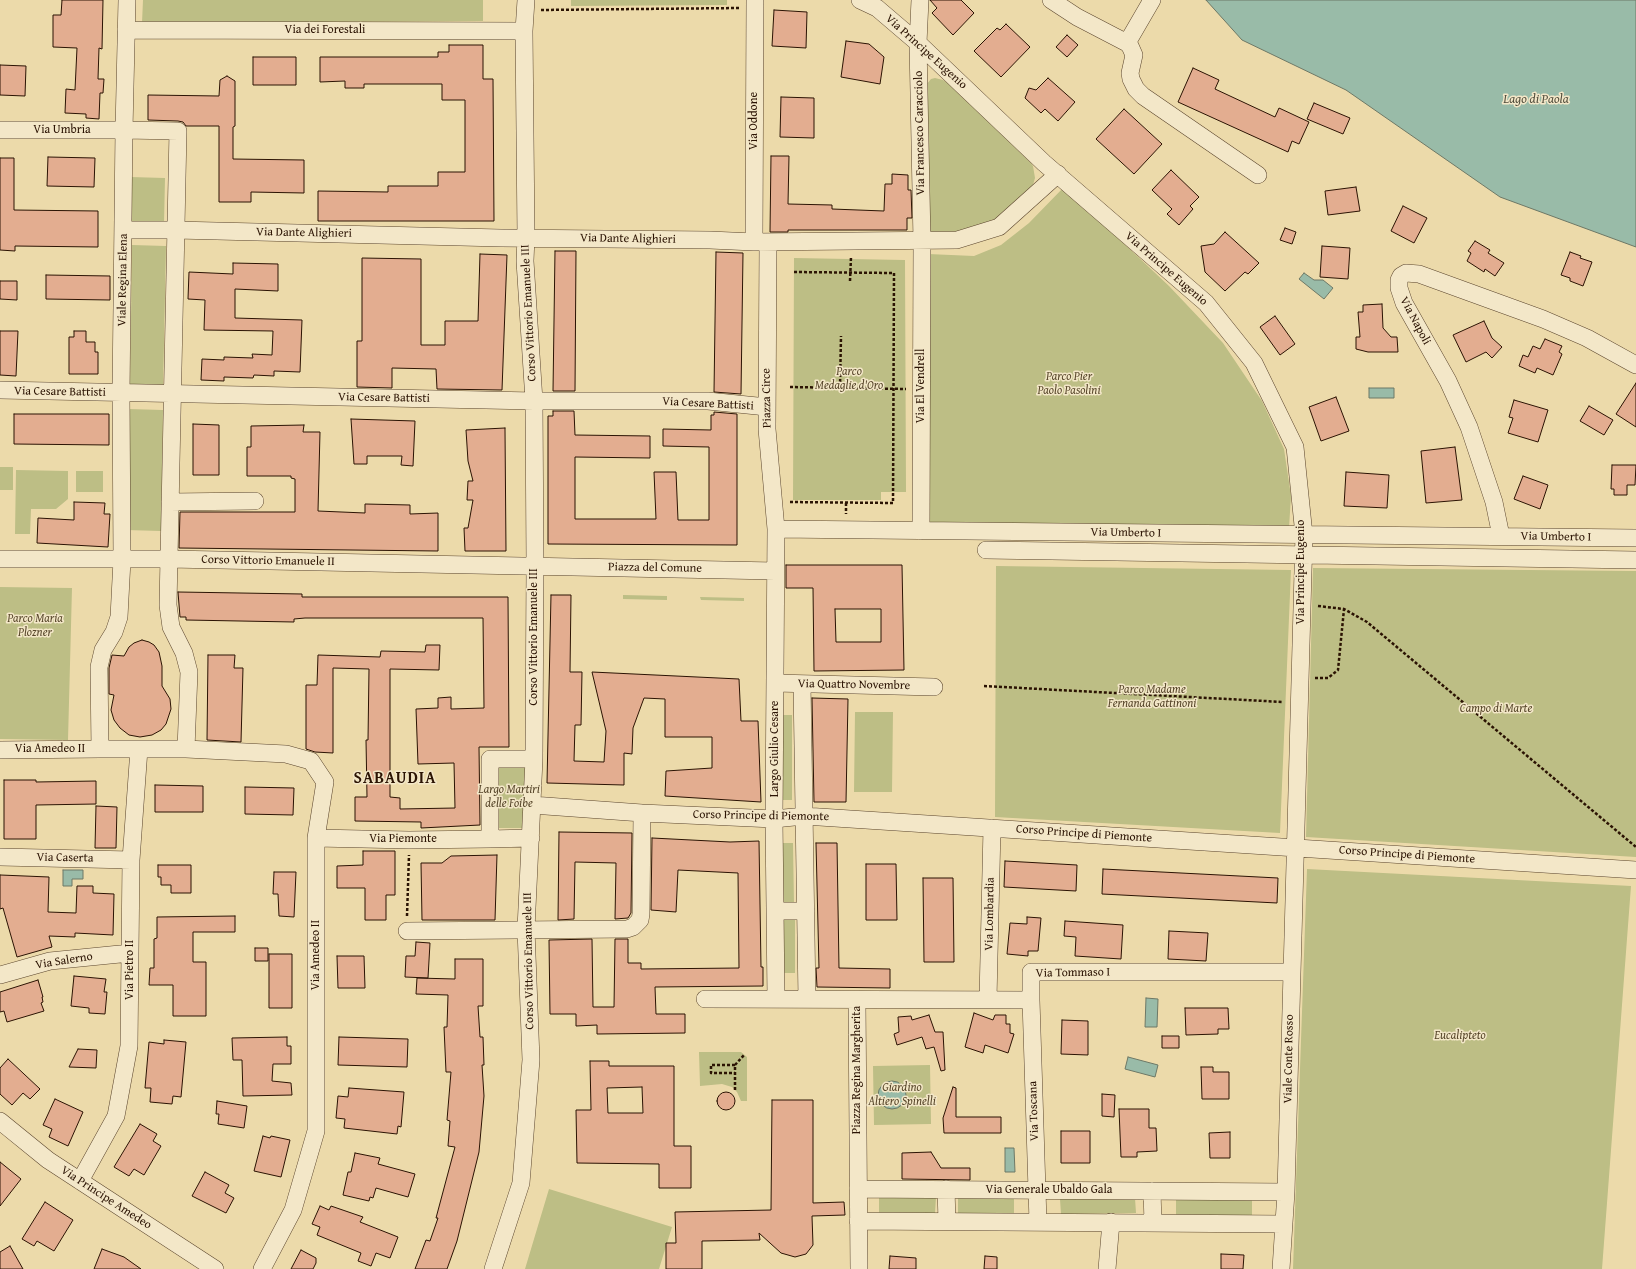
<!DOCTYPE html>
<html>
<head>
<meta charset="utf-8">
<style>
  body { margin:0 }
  canvas { display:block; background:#ecdaaa }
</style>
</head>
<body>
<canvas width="1636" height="1269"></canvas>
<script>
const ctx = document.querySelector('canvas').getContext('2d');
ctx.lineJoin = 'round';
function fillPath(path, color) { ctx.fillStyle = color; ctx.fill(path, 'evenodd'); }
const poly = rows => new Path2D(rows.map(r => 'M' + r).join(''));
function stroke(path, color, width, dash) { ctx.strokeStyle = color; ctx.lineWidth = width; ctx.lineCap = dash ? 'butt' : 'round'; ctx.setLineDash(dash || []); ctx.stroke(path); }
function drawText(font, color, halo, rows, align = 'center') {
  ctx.font = font + ' "Gentium Book Plus",serif'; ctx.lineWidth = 3; ctx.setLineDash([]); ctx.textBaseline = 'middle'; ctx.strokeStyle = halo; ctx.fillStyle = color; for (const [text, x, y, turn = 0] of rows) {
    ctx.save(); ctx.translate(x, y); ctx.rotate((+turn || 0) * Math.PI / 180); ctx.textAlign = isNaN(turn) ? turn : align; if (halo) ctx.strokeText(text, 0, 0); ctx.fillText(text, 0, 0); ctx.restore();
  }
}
fillPath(poly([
  [143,0,483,0,483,21,142,23],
  [571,0,727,0,727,5,571,6],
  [935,78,943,80,948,83,1031,163,1033,166,1035,178,1033,185,997,221,958,232,924,232,926,85,931,79],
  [130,177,165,178,164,224,129,223],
  [1064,187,1169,286,1223,343,1262,401,1284,449,1291,496,1289,528,930,522,928,254,974,256,1001,245,1029,223],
  [132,245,166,246,163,389,130,389],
  [794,258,905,260,906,492,881,492,881,500,793,500],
  [128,409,163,410,161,531,126,530],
  [0,467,13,467,13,490,0,490],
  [16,470,68,471,68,499,56,509,31,509,30,534,15,534],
  [76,471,103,471,103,492,76,492],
  [996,566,1291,570,1280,833,995,817],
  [1313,568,1636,571,1636,857,1306,837],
  [0,587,72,588,68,740,0,739],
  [623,595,667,596,667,600,623,599],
  [700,597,744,598,744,601,701,600],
  [855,712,893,712,892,792,854,792],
  [781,715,792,715,792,800,781,800],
  [491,766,525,766,526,828,492,828],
  [782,843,793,843,794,905,783,905],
  [1307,869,1631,886,1602,1269,1293,1269],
  [784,918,795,918,795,973,783,973],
  [699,1052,741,1052,747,1057,747,1101,741,1101,737,1092,732,1087,722,1084,700,1086],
  [930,1065,931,1124,874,1125,873,1066],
  [549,1189,672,1227,659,1269,525,1269],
  [879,1197,936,1197,935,1214,879,1213],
  [958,1197,1014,1198,1014,1214,958,1214],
  [1135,1198,1136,1213,1061,1214,1060,1199],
  [1176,1199,1252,1199,1252,1215,1176,1215]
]), '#bdbe85');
const water = poly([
  [1206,0,1636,0,1636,247,1500,197,1346,90,1242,40,1206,0],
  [1304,273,1314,280,1323,280,1333,288,1324,299,1299,279,1304,273],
  [1369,388,1394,388,1394,398,1369,398,1369,388],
  [63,870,83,870,83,879,72,879,72,886,63,886,63,870],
  [1146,998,1158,999,1157,1027,1145,1027,1146,998],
  [1128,1057,1158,1065,1155,1077,1125,1069,1128,1057],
  '878 1095a14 14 0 1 1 28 0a14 14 0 1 1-28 0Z',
  [1005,1148,1014,1148,1015,1172,1005,1172,1005,1148]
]);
fillPath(water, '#99bba8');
stroke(water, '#6d7866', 1);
const building = poly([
  [62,0,103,0,102,49,99,48,98,79,104,79,103,93,100,93,99,119,86,118,86,114,65,113,66,89,75,90,77,48,53,47,53,15,61,15,62,0],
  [930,0,961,0,974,13,953,35,932,13,937,8,930,0],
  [774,10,807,12,806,48,772,46,774,10],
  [1006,24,1030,47,1001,77,974,51,997,28,1000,30,1006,24],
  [1067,35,1078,45,1067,57,1056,47,1067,35],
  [846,41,869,44,884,57,880,84,841,77,846,41],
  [449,45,483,45,483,79,493,79,494,221,318,221,318,191,388,192,388,186,438,186,438,172,465,172,465,100,442,100,442,84,364,84,364,88,345,88,345,81,320,82,320,57,438,57,438,52,449,52,449,45],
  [253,57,296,57,296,85,253,85,253,57],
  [0,65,26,66,25,96,0,95,0,65],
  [1193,68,1219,80,1215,89,1275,117,1279,108,1309,122,1299,144,1292,141,1288,152,1178,102,1193,68],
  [227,76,235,81,235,126,233,127,233,159,304,160,304,193,251,192,251,202,219,202,219,126,186,126,183,122,178,121,148,120,148,95,219,96,220,80,227,76],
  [1048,78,1075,102,1058,121,1045,109,1041,113,1025,98,1029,88,1036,90,1048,78],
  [781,97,814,98,814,138,780,137,781,97],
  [1314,103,1350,118,1343,134,1307,119,1314,103],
  [1124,109,1162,144,1134,174,1096,139,1124,109],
  [771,156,789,156,788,204,832,205,832,209,884,211,885,184,892,184,892,174,908,175,908,190,911,190,912,218,907,218,907,230,788,230,788,232,770,232,771,156],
  [48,157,95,158,94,187,47,186,48,157],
  [0,158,14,158,14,210,98,211,98,247,15,246,15,251,0,250,0,158],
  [1171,170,1199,197,1190,206,1193,209,1179,225,1167,214,1172,209,1152,190,1171,170],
  [1356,187,1360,211,1328,215,1325,191,1356,187],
  [1403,206,1427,218,1414,243,1391,231,1403,206],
  [1285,228,1296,232,1292,244,1280,240,1285,228],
  [1225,232,1259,263,1248,274,1245,272,1225,291,1205,272,1201,246,1214,244,1225,232],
  [1475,241,1490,250,1488,253,1504,263,1495,276,1485,269,1484,272,1467,261,1471,253,1468,251,1475,241],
  [1322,246,1350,248,1348,279,1320,277,1322,246],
  [555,251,576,251,575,391,553,391,555,251],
  [716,252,743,253,741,394,714,392,716,252],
  [1570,252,1581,256,1580,258,1592,262,1583,286,1570,281,1570,278,1561,275,1570,252],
  [480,254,507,255,502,390,437,389,436,369,392,368,392,388,357,387,357,341,362,341,362,258,421,259,421,345,445,345,445,321,478,321,480,254],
  [233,263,278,264,278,291,235,289,235,318,302,320,300,372,274,371,274,376,254,375,253,378,224,377,224,381,201,380,202,359,224,360,224,357,253,358,252,354,272,355,273,331,204,330,205,300,188,299,189,272,233,274,233,263],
  [46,275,110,276,110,300,46,299,46,275],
  [0,281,17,281,17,300,0,299,0,281],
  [1382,304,1383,328,1391,337,1397,337,1398,352,1368,352,1356,349,1356,337,1360,337,1358,312,1363,312,1363,305,1382,304],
  [1275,316,1295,344,1280,355,1260,327,1275,316],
  [1484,321,1492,338,1502,347,1492,358,1486,352,1466,362,1453,335,1484,321],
  [0,331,18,331,16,376,0,375,0,331],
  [74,331,86,331,86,342,95,342,95,352,98,352,98,374,69,374,69,337,74,337,74,331],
  [1545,339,1562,346,1559,352,1562,354,1553,375,1537,368,1535,373,1519,366,1523,355,1528,357,1533,346,1540,349,1545,339],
  [1636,383,1636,427,1616,414,1636,383],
  [1336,397,1349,431,1321,441,1309,407,1336,397],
  [1514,400,1548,410,1538,442,1508,433,1513,418,1509,417,1514,400],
  [1589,406,1613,420,1604,435,1580,421,1589,406],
  [553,411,574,411,575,435,650,436,650,458,575,457,575,519,656,519,654,472,676,472,678,520,709,520,709,447,663,446,663,429,711,430,711,415,714,415,714,412,737,414,737,545,548,544,548,416,553,416,553,411],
  [14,414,109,414,109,445,14,444,14,414],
  [351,419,415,421,413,466,401,465,402,456,367,456,367,464,354,464,351,419],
  [193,424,219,425,219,475,193,475,193,424],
  [304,425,303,432,320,432,318,511,365,513,365,504,410,505,410,514,438,513,438,551,179,548,180,512,295,512,295,479,291,478,291,476,247,476,247,447,251,447,251,426,304,425],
  [505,428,506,551,465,551,464,528,468,528,473,500,467,500,468,481,473,481,468,461,466,430,505,428],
  [1455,447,1462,500,1426,503,1421,451,1455,447],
  [1612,465,1636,465,1635,485,1627,485,1627,495,1614,495,1614,489,1611,489,1612,465],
  [1346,472,1389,475,1387,508,1344,506,1346,472],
  [1523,476,1548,485,1540,509,1514,499,1523,476],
  [74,502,105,503,104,514,110,514,108,547,37,543,38,518,74,520,74,502],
  [786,565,902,565,904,670,814,671,813,588,786,588,786,565],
  [835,609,881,609,881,642,836,642,835,609],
  [178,592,302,594,302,597,508,597,509,747,479,747,480,825,421,828,421,822,355,821,355,797,367,797,366,740,368,740,369,669,333,668,333,753,315,752,306,749,306,685,317,685,318,655,380,657,381,651,425,652,426,645,440,645,439,670,390,669,390,797,400,798,400,809,455,808,454,763,418,764,416,709,438,708,438,698,451,697,451,709,484,708,483,618,305,618,294,619,294,622,186,620,186,617,180,617,178,592],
  [551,595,571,595,570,672,582,672,581,725,575,725,574,761,604,762,606,731,592,672,739,679,741,721,758,721,761,802,665,796,666,771,712,768,712,737,665,737,665,699,644,698,633,728,632,754,624,753,624,785,547,783,551,595],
  [142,640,149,642,154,645,159,652,162,666,162,686,170,699,171,709,166,724,161,730,152,735,140,737,129,735,120,728,114,720,111,710,114,695,109,694,109,668,112,655,124,656,129,647,134,643,142,640],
  [208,655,235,655,234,668,243,668,241,742,207,740,208,655],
  [812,698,848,699,846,802,814,802,812,698],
  [4,780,36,780,36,782,96,781,96,804,36,805,36,839,4,839,4,780],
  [155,785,203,786,203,812,155,812,155,785],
  [245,787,294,788,293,815,245,814,245,787],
  [96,806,117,807,116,848,95,848,96,806],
  [559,832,632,833,631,913,628,918,615,919,616,863,575,862,574,919,558,920,559,832],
  [652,838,730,842,759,841,761,967,763,967,763,986,655,987,656,1014,685,1014,685,1033,597,1034,597,1025,576,1026,576,1014,550,1014,549,940,592,939,593,1007,614,1007,615,939,628,939,628,963,641,963,641,969,739,968,738,873,678,870,676,912,651,910,652,838],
  [816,843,837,843,839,968,890,969,890,988,817,987,816,968,819,968,816,843],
  [363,851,395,851,395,895,386,895,386,920,365,920,365,888,337,888,337,866,363,865,363,851],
  [497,855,495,920,422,920,421,863,442,863,451,856,497,855],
  [1005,861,1077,865,1076,891,1004,887,1005,861],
  [866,864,896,864,897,920,866,920,866,864],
  [158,865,191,865,191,893,171,893,171,885,161,885,161,877,158,877,158,865],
  [1103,869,1278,878,1277,903,1102,894,1103,869],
  [274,872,296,872,294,917,279,916,278,894,273,894,274,872],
  [0,875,49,877,48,912,76,913,77,886,93,886,93,893,114,894,113,935,75,933,75,937,49,936,52,947,17,957,3,908,0,909,0,875],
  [923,878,953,878,954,962,924,962,923,878],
  [235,916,235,932,193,932,193,962,206,962,206,1016,173,1016,173,985,149,985,150,968,154,968,154,939,157,938,157,917,235,916],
  [1027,917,1041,918,1038,951,1028,951,1028,956,1007,954,1010,923,1027,924,1027,917],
  [1065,921,1123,925,1121,959,1075,956,1076,937,1064,936,1065,921],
  [1169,931,1208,933,1206,961,1168,959,1169,931],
  [416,942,430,943,428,978,405,977,406,956,415,956,416,942],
  [255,948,268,948,268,961,255,961,255,948],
  [269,954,292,954,292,1008,269,1008,269,954],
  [337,956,364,956,365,988,338,988,337,956],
  [455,959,483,959,483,1006,478,1006,480,1037,483,1037,484,1065,482,1065,484,1096,479,1152,457,1241,447,1269,415,1269,426,1240,430,1241,438,1218,436,1218,455,1147,448,1146,450,1121,447,1120,451,1072,446,1072,444,1027,447,1027,448,995,416,994,417,978,455,979,455,959],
  [74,976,106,979,104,992,107,992,105,1014,89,1013,89,1008,71,1006,74,976],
  [38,980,43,997,42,997,43,1002,41,1003,44,1011,7,1022,4,1011,0,1012,0,992,38,980],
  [1185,1008,1228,1008,1229,1029,1218,1029,1218,1034,1186,1035,1185,1008],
  [974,1013,993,1020,995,1015,1006,1015,1006,1024,1010,1024,1010,1033,1014,1034,1008,1053,985,1045,983,1053,965,1047,974,1013],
  [929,1015,935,1032,943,1032,945,1070,941,1071,934,1047,926,1049,922,1037,897,1045,894,1034,899,1032,898,1017,911,1016,912,1020,929,1015],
  [1062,1020,1088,1021,1088,1055,1061,1054,1062,1020],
  [1162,1036,1179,1036,1179,1048,1162,1048,1162,1036],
  [287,1037,287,1046,291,1046,291,1064,273,1064,272,1081,291,1083,292,1095,243,1096,242,1060,233,1060,232,1038,287,1037],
  [339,1037,408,1039,407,1067,338,1065,339,1037],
  [164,1040,186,1042,181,1097,173,1096,172,1104,150,1102,151,1088,145,1088,149,1042,164,1044,164,1040],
  [78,1049,97,1050,96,1068,69,1067,78,1049],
  [8,1059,40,1089,30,1099,23,1093,12,1105,0,1094,0,1068,8,1059],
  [590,1061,609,1061,609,1066,674,1066,674,1146,691,1146,691,1188,659,1188,659,1164,577,1163,576,1110,591,1110,590,1061],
  [642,1087,643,1113,608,1113,607,1088,642,1087],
  [1201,1067,1213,1067,1213,1072,1229,1072,1229,1099,1202,1099,1201,1067],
  [953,1087,956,1088,956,1117,1001,1117,1001,1133,944,1133,943,1118,953,1087],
  [349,1088,404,1092,401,1127,398,1126,397,1134,344,1128,345,1119,336,1118,338,1096,348,1097,349,1088],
  '717 1101a9 9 0 1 1 18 0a9 9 0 1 1-18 0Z',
  [1102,1094,1115,1095,1114,1117,1102,1116,1102,1094],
  [55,1099,83,1112,68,1146,49,1137,52,1129,43,1125,55,1099],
  [772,1100,813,1100,813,1203,844,1202,845,1215,812,1216,813,1245,806,1254,795,1257,781,1253,759,1233,760,1240,702,1241,702,1269,666,1269,666,1243,676,1243,675,1212,771,1210,772,1100],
  [217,1101,247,1106,244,1128,218,1124,219,1114,216,1114,217,1101],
  [1119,1109,1149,1109,1149,1128,1156,1128,1157,1151,1137,1152,1137,1157,1121,1157,1119,1109],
  [140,1124,157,1134,153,1141,161,1146,144,1175,134,1169,129,1176,114,1167,140,1124],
  [1061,1131,1090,1131,1090,1163,1061,1163,1061,1131],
  [1230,1132,1230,1158,1210,1158,1209,1133,1230,1132],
  [263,1136,270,1138,271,1136,290,1140,281,1177,254,1171,263,1136],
  [931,1152,941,1168,970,1168,970,1180,902,1179,902,1153,931,1152],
  [355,1153,380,1158,378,1164,415,1174,408,1197,376,1188,373,1198,370,1197,369,1201,343,1195,348,1172,351,1172,355,1153],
  [0,1162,21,1179,0,1206,0,1162],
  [205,1172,229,1185,225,1193,234,1198,226,1213,192,1196,205,1172],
  [45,1202,73,1220,54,1251,37,1241,34,1246,22,1239,45,1202],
  [320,1206,329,1210,331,1206,363,1217,360,1222,398,1237,390,1258,376,1253,371,1266,358,1261,361,1253,317,1235,320,1227,312,1224,320,1206],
  [10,1246,23,1269,0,1269,0,1252,10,1246],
  [102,1249,124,1257,141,1269,94,1269,102,1249],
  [301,1250,316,1258,316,1263,313,1269,291,1269,301,1250],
  [1221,1254,1244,1255,1243,1269,1221,1269,1221,1254],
  [890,1256,916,1258,916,1269,889,1269,890,1256],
  [985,1256,997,1257,997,1269,984,1269,985,1256]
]);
fillPath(building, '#e3ad90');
stroke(building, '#2b1303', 1);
const minor = poly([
  [860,0,877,8,918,43,1044,163,1206,303,1254,363,1295,447,1304,535,1286,1192,1281,1269],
  [920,0,918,43,922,241,921,531],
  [1051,0,1077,17,1127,43,1130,46,1134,55,1130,73,1131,79,1136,89,1143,96,1258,175],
  [126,30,524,31],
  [1127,43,1152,0],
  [0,130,124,130,178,131,168,605,171,627,184,653,189,672,186,749,100,749,99,667,103,650,114,632,119,617,122,560,121,393,124,130,127,0],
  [124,230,176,230,501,238,710,240,754,242,957,240,999,227,1058,174],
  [754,242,755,0],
  [768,242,767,429,776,529,774,819,776,999],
  [0,390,534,401,708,401,767,407],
  [170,502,255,501],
  [776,529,1636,538],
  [1501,536,1494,502,1469,427,1448,381,1404,303,1399,288,1399,280,1401,276,1406,273,1419,274,1543,319,1587,338,1636,365],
  [986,550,1636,560],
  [0,559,169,559,775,571],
  [775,683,934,687],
  [802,684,807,999],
  [186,749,286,754,311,761,325,782,316,838,316,1131,293,1210,262,1269],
  [0,750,100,749],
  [532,805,642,813,774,819,804,816,1636,870],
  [316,838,409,840,490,839],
  [531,838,490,839,490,759,534,759],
  [0,857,131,860],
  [776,911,806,911],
  [407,931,627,929,633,927,640,920,641,914,642,813],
  [0,975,50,961,130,953],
  [705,999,1031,1000,1031,972,1291,972],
  [988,999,992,828],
  [857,1000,859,1269],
  [1031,1000,1038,1222],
  [0,1121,48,1160,215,1269],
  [80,1181,116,1116,129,1046,131,860,139,749],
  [858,1189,1286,1192],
  [946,1189,947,1221],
  [1152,1191,1153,1223],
  [858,1221,1284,1224],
  [493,1269,521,1183,531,1060,526,929,534,759,535,566,534,401,525,261,526,237,524,31,526,0],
  [1107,1269,1111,1222]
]);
stroke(minor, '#5b452d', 18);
stroke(poly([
  [541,10,740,8],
  [850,281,851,257],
  [790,387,906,389],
  [840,387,841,336],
  [790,502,893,503,894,273,792,272],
  [846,503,846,514],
  [1318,606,1344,609,1367,622,1636,847],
  [1315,678,1328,678,1338,670,1344,609],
  [984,686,1283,702],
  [407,916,409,855],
  [735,1065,711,1065,711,1073,735,1073],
  [735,1090,735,1065,744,1055]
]), '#2b1303', 2.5, [3, 2]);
stroke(minor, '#f3e7c8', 17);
drawText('12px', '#2b1303', '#f3e7c8', [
  ["Via dei Forestali",325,30],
  ["Via Principe Eugenio",926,52,42],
  ["Via Oddone",754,121,-90],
  ["Via Umbria",62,130],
  ["Via Francesco Caracciolo",920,133,-91],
  ["Via Dante Alighieri",304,233,1],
  ["Via Dante Alighieri",628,239,1],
  ["Via Principe Eugenio",1166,269,41],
  ["Viale Regina Elena",123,280,-89],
  ["Corso Vittorio Emanuele III",529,313,-93],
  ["Via Napoli",1415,321,62],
  ["Via El Vendrell",921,386,-90],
  ["Via Cesare Battisti",60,392,1],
  ["Via Cesare Battisti",384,398,1],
  ["Piazza Circe",767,398,-91],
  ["Via Cesare Battisti",708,404,3],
  ["Via Umberto I",1126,533,1],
  ["Via Umberto I",1556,537,1],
  ["Corso Vittorio Emanuele II",268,561,1],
  ["Piazza del Comune",655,568,1],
  ["Via Principe Eugenio",1301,572,-90],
  ["Corso Vittorio Emanuele III",534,637,-90],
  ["Via Quattro Novembre",854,685,1],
  ["Via Amedeo II",50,749],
  ["Largo Giulio Cesare",775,749,-90],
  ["Corso Principe di Piemonte",761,816,1],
  ["Corso Principe di Piemonte",1084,834,4],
  ["Via Piemonte",403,839],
  ["Corso Principe di Piemonte",1407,855,4],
  ["Via Caserta",65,858,1],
  ["Via Lombardia",990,914,-89],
  ["Via Amedeo II",316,955,-90],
  ["Via Salerno",64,961,-9],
  ["Corso Vittorio Emanuele III",529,961,-91],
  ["Via Pietro II",130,970,-90],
  ["Via Tommaso I",1073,973,-1],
  ["Viale Conte Rosso",1289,1059,-89],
  ["Piazza Regina Margherita",857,1070,-90],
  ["Via Toscana",1034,1111,-92],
  ["Via Generale Ubaldo Gala",1049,1190],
  ["Via Principe Amedeo",106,1198,33]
]);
drawText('italic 12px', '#57462a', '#f3e7c8', [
  ["Parco",849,372],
  ["Medaglie d'Oro",849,386],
  ["Parco Pier",1069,377],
  ["Paolo Pasolini",1069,391],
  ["Parco Maria",35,619],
  ["Plozner",35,633],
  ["Parco Madame",1152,690],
  ["Fernanda Gattinoni",1152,704],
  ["Campo di Marte",1496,709],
  ["Largo Martiri",509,790],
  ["delle Foibe",509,804],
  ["Eucalipteto",1460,1036],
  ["Giardino",902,1088],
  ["Altiero Spinelli",902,1102]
]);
drawText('italic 13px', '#524e3d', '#f3e7c8', [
  ["Lago di Paola",1536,100]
]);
ctx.letterSpacing = '1px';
drawText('bold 16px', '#2b1303', '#f3e7c8', [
  ["SABAUDIA",395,779]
]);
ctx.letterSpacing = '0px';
</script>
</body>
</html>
